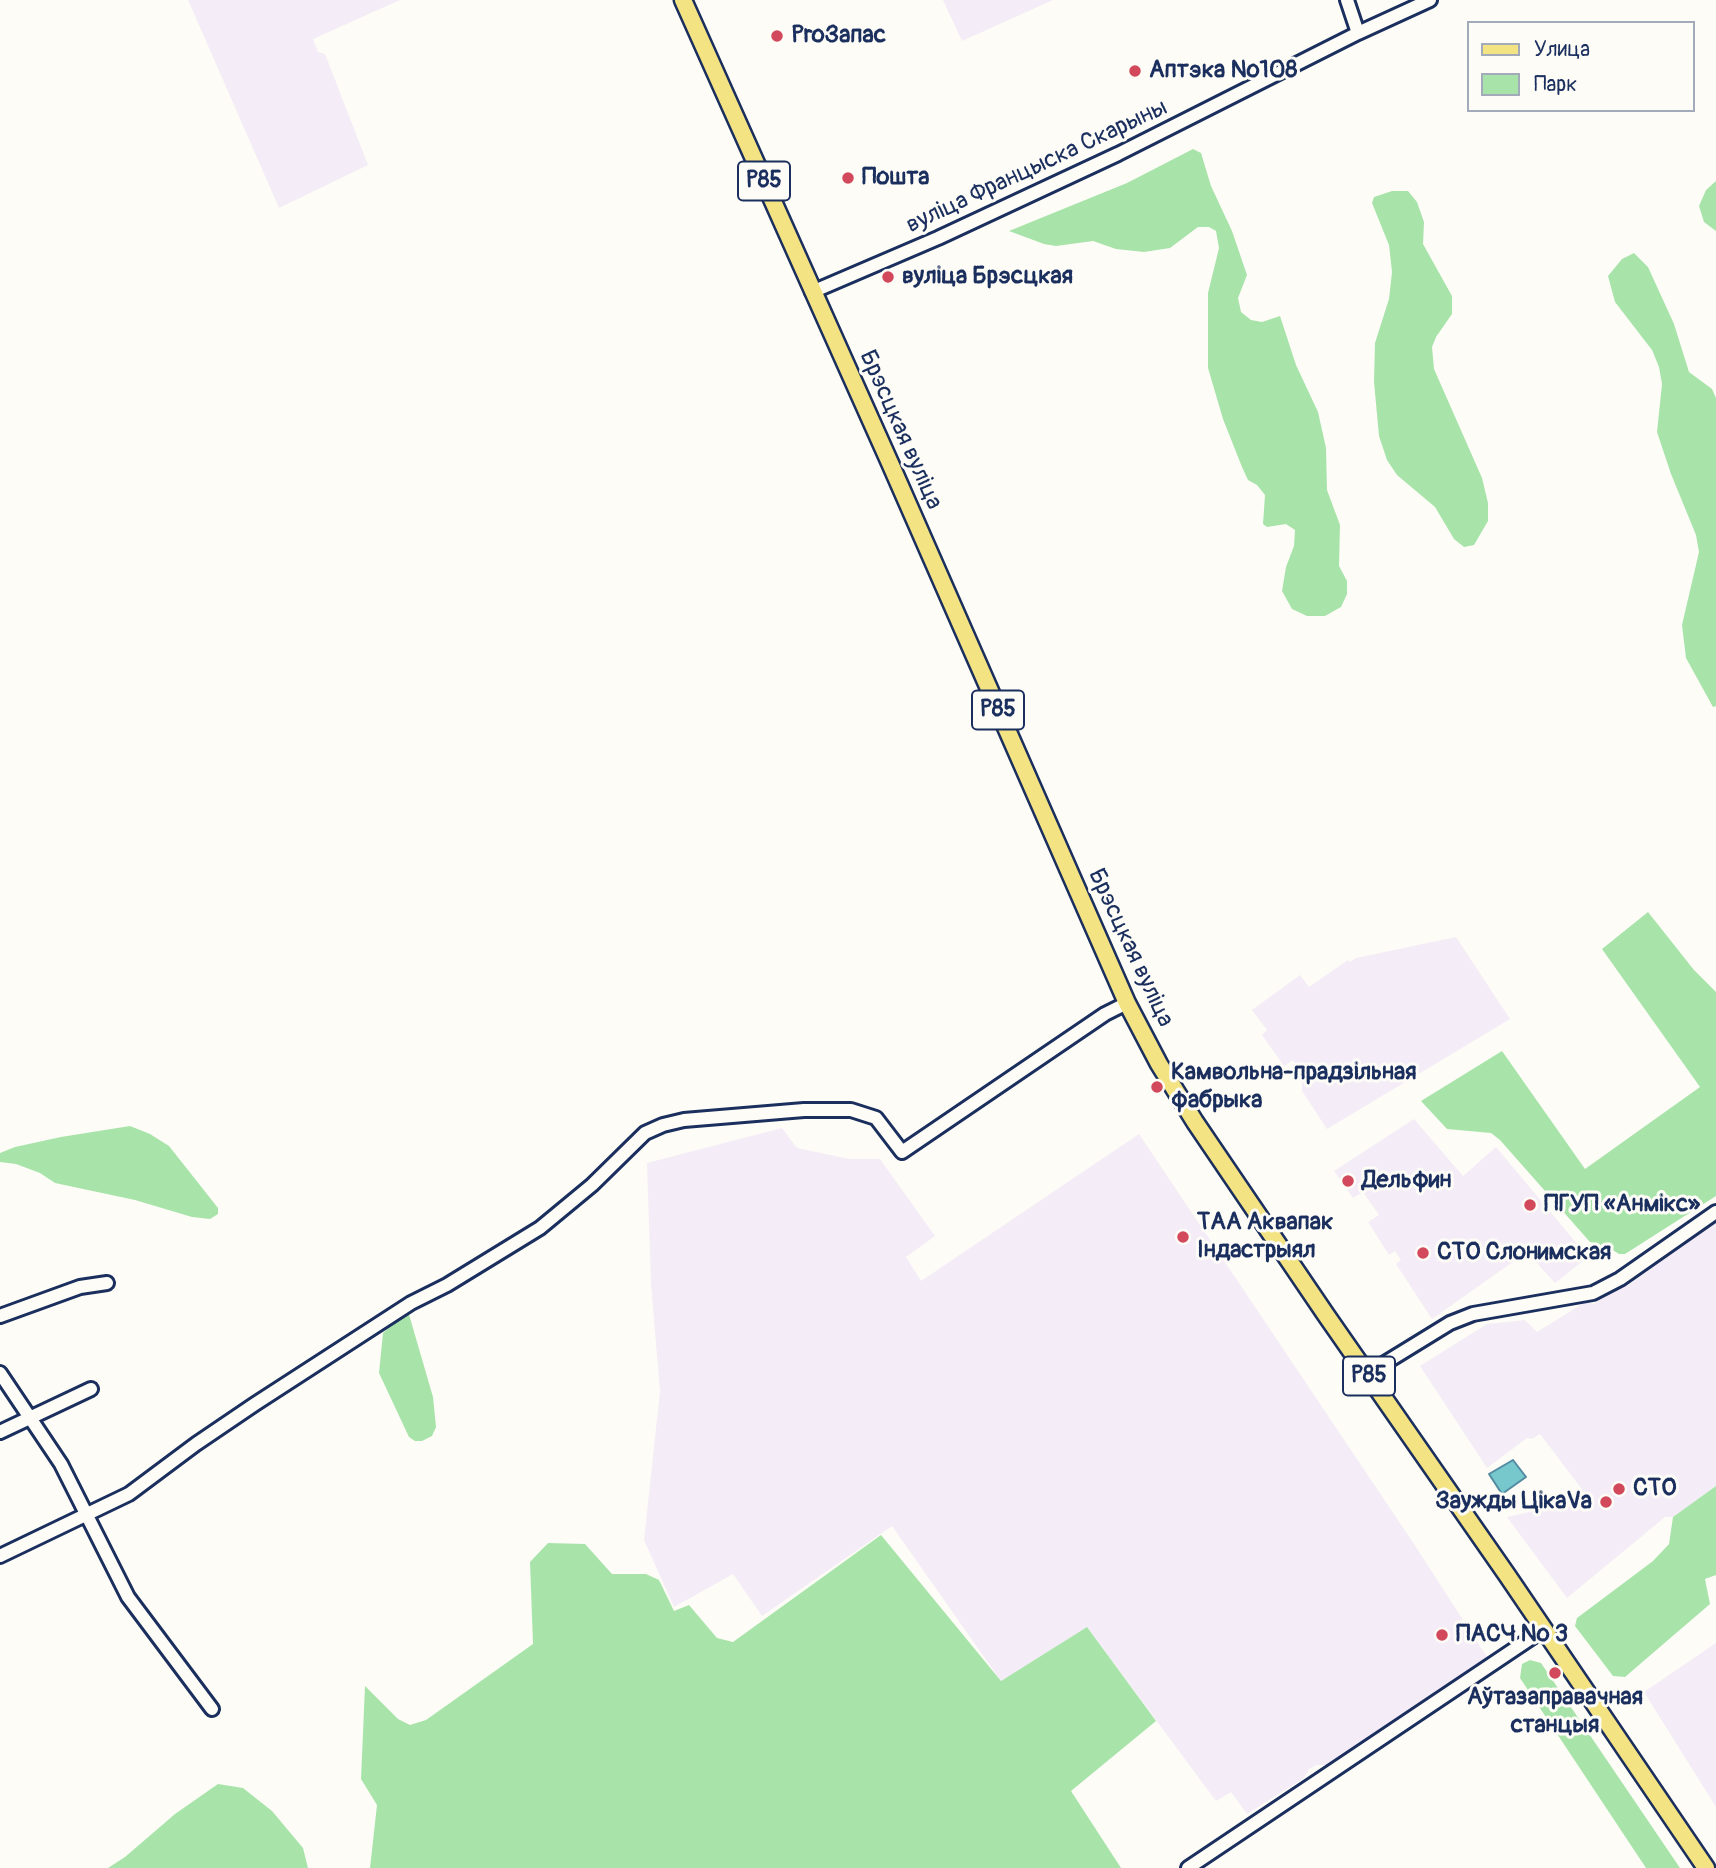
<!DOCTYPE html>
<html>
<head>
<meta charset="utf-8">
<style>
  body { margin:0 }
  #map { position:relative; width:1716px; height:1868px; overflow:hidden; background:#fdfcf7; font-family:Pangolin,sans-serif }
  canvas { display:block }
  .legend { position:absolute; left:1467px; top:21px; width:228px; height:91px; box-sizing:border-box; background:#fdfcf7; border:2px solid #a3aaba; margin:0; padding:9px 12px; list-style:none; font-size:21px; color:#1b2f5e }
  .legend li { display:flex; align-items:center; gap:14px; height:35px }
  .legend b { width:35px; border:2px solid #a3aaba }
</style>
</head>
<body>
<div id="map">
<canvas width="1716" height="1868"></canvas>
<ul class="legend">
<li><b style="height:9px;background:#f4e382"></b>Улица</li>
<li><b style="height:19px;background:#a8e4aa"></b>Парк</li>
</ul>
</div>
<script>
const ctx = document.querySelector('canvas').getContext('2d');
ctx.lineJoin = 'round';
function fillPath(path, color) { ctx.fillStyle = color; ctx.fill(path, 'evenodd'); }
const poly = rows => new Path2D(rows.map(r => 'M' + r).join(''));
function stroke(path, color, width, dash) { ctx.strokeStyle = color; ctx.lineWidth = width; ctx.lineCap = dash ? 'butt' : 'round'; ctx.setLineDash(dash || []); ctx.stroke(path); }
function drawText(font, color, halo, rows, align = 'center') {
  ctx.font = font + ' Pangolin,sans-serif'; ctx.lineWidth = 6; ctx.setLineDash([]); ctx.textBaseline = 'middle'; ctx.strokeStyle = halo; ctx.fillStyle = color; for (const [text, x, y, turn = 0] of rows) {
    ctx.save(); ctx.translate(x, y); ctx.rotate((+turn || 0) * Math.PI / 180); ctx.textAlign = isNaN(turn) ? turn : align; if (halo) ctx.strokeText(text, 0, 0); ctx.fillText(text, 0, 0); ctx.restore();
  }
}
fillPath(poly([
  [188,0,400,0,313,39,318,52,325,54,368,165,279,208],
  [943,0,1053,0,962,41],
  [1456,937,1510,1019,1327,1129,1302,1091,1302,1071,1293,1060,1284,1066,1262,1035,1267,1030,1252,1010,1300,975,1309,987,1348,960,1350,962,1356,958],
  [1414,1119,1463,1176,1496,1147,1588,1257,1555,1283,1527,1252,1432,1319,1396,1264,1401,1260,1395,1251,1389,1255,1368,1222,1379,1215,1363,1192,1353,1198,1334,1171],
  [782,1128,797,1148,849,1159,880,1159,935,1236,906,1257,921,1281,1139,1134,1414,1544,1487,1657,1326,1765,1317,1765,1309,1769,1304,1778,1247,1814,1231,1792,1216,1801,1087,1627,1001,1681,892,1526,762,1616,733,1574,674,1607,644,1540,660,1391,651,1284,647,1163],
  [1716,1222,1716,1486,1673,1517,1665,1517,1567,1598,1507,1517,1544,1509,1581,1488,1540,1434,1532,1439,1527,1438,1487,1468,1420,1366,1487,1324,1525,1320,1537,1332,1587,1301,1593,1304,1596,1303,1617,1285,1619,1287,1623,1285,1626,1287],
  [1716,1643,1716,1807,1644,1692]
]), '#f4ecf6');
fillPath(poly([
  [1193,149,1201,153,1211,186,1232,231,1247,275,1238,298,1241,312,1251,320,1262,322,1280,316,1296,365,1318,412,1326,448,1327,490,1340,525,1339,566,1347,581,1347,594,1341,607,1325,616,1307,616,1292,609,1282,591,1286,567,1294,546,1295,530,1286,524,1267,527,1263,524,1265,495,1257,485,1248,480,1242,467,1223,419,1208,368,1208,293,1219,248,1216,231,1209,227,1198,227,1170,248,1144,252,1116,249,1093,241,1056,246,1044,244,1009,231,1127,183],
  [1716,181,1716,231,1704,222,1699,206,1706,190],
  [1392,191,1408,191,1417,202,1424,222,1423,244,1452,296,1452,314,1436,337,1432,347,1434,369,1482,478,1488,503,1488,521,1474,545,1464,547,1454,539,1435,507,1397,475,1387,460,1379,436,1374,382,1375,343,1389,299,1392,272,1389,245,1372,203,1374,197],
  [1634,253,1648,267,1674,324,1689,372,1712,389,1716,398,1716,706,1713,707,1686,658,1682,625,1699,552,1696,535,1671,474,1657,432,1662,384,1659,367,1652,350,1615,302,1608,276,1622,259],
  [1648,912,1694,970,1716,992,1716,1196,1625,1254,1619,1254,1608,1247,1590,1242,1500,1140,1491,1133,1447,1129,1421,1101,1502,1051,1585,1169,1700,1087,1602,949],
  [130,1126,150,1134,169,1146,218,1208,218,1214,210,1219,192,1217,135,1200,55,1183,40,1173,16,1164,0,1162,0,1153,15,1147,61,1137],
  [408,1311,433,1397,436,1427,432,1436,422,1441,415,1441,409,1437,379,1373,383,1333],
  [1716,1486,1716,1575,1705,1579,1710,1604,1625,1677,1613,1676,1575,1626,1577,1618,1653,1561,1669,1544,1673,1517],
  [881,1535,1001,1681,1087,1627,1156,1721,1071,1791,1121,1868,370,1868,377,1805,361,1779,365,1686,398,1719,410,1725,426,1720,533,1644,530,1562,548,1543,585,1544,612,1574,646,1574,659,1580,674,1611,689,1605,717,1638,733,1642],
  [1530,1660,1541,1663,1680,1868,1646,1868,1520,1678,1522,1664],
  [218,1784,243,1788,272,1811,303,1848,308,1868,108,1868,125,1857,175,1814]
]), '#a8e4aa');
const water = poly([
  [1513,1460,1526,1477,1502,1494,1489,1474,1513,1460]
]);
fillPath(water, '#76c8cd');
stroke(water, '#528ba1', 2);
const minor = poly([
  [1347,0,1358,33],
  [812,292,938,238,1118,154,1358,33,1430,0],
  [0,1316,80,1287,107,1283],
  [0,1373,61,1464,128,1597,212,1709],
  [1367,1374,1450,1323,1473,1314,1593,1293,1620,1279,1716,1212],
  [0,1432,91,1389],
  [0,1556,129,1494,196,1444,255,1404,411,1303,447,1285,540,1228,592,1185,645,1133,663,1125,684,1120,804,1110,851,1110,876,1118,902,1152,1105,1014,1127,1003],
  [1188,1868,1543,1630]
]);
const major = poly([
  [683,0,890,463,1127,1003,1159,1064,1195,1122,1326,1315,1507,1575,1706,1868]
]);
stroke(minor, '#1b2f5e', 18);
stroke(major, '#1b2f5e', 21);
stroke(minor, '#fdfcf7', 12);
stroke(major, '#f4e382', 16);
for (const [x, y, r, color] of [
  [777,36,7,"#d1495b"],
  [1135,71,7,"#d1495b"],
  [848,178,7,"#d1495b"],
  [888,277,7,"#d1495b"],
  [1157,1087,7,"#d1495b"],
  [1348,1181,7,"#d1495b"],
  [1530,1205,7,"#d1495b"],
  [1183,1237,7,"#d1495b"],
  [1423,1253,7,"#d1495b"],
  [1619,1489,7,"#d1495b"],
  [1606,1502,7,"#d1495b"],
  [1442,1635,7,"#d1495b"],
  [1555,1673,7,"#d1495b"]
]) { const dot = new Path2D(); dot.arc(x, y, r, 0, 2 * Math.PI); ctx.fillStyle = color; ctx.fill(dot); stroke(dot, '#fdfcf7', 2.5); }
for (const [x, y, w] of [
  [764,181,52],
  [998,710,52],
  [1369,1376,52]
]) { const box = new Path2D(); box.roundRect(x - w / 2, y - 19.5, w, 39, 5); ctx.fillStyle = '#fdfcf7'; ctx.fill(box); stroke(box, '#1b2f5e', 2); }
drawText('bold 23px', '#1b2f5e', null, [
  ["Р85",764,181],
  ["Р85",998,710],
  ["Р85",1369,1376]
]);
drawText('bold 24px', '#1b2f5e', '#fdfcf7', [
  ["ProЗапас",791,36],
  ["Аптэка №108",1149,71],
  ["Пошта",862,178],
  ["вуліца Брэсцкая",902,277],
  ["Камвольна-прадзільная",1171,1073],
  ["фабрыка",1171,1101],
  ["Дельфин",1362,1181],
  ["ПГУП «Анмікс»",1544,1205],
  ["ТАА Аквапак",1197,1223],
  ["Індастрыял",1197,1251],
  ["СТО Слонимская",1437,1253],
  ["СТО",1633,1489],
  ["Заужды ЦікаVа",1592,1502,"right"],
  ["ПАСЧ № 3",1456,1635],
  ["Аўтазаправачная",1555,1698,"center"],
  ["станцыя",1555,1726,"center"]
], 'left');
drawText('24px', '#1b2f5e', '#fdfcf7', [
  ["вуліца Францыска Скарыны",1037,167,-25],
  ["Брэсцкая вуліца",900,430,66],
  ["Брэсцкая вуліца",1130,948,65]
]);
</script>
</body>
</html>
